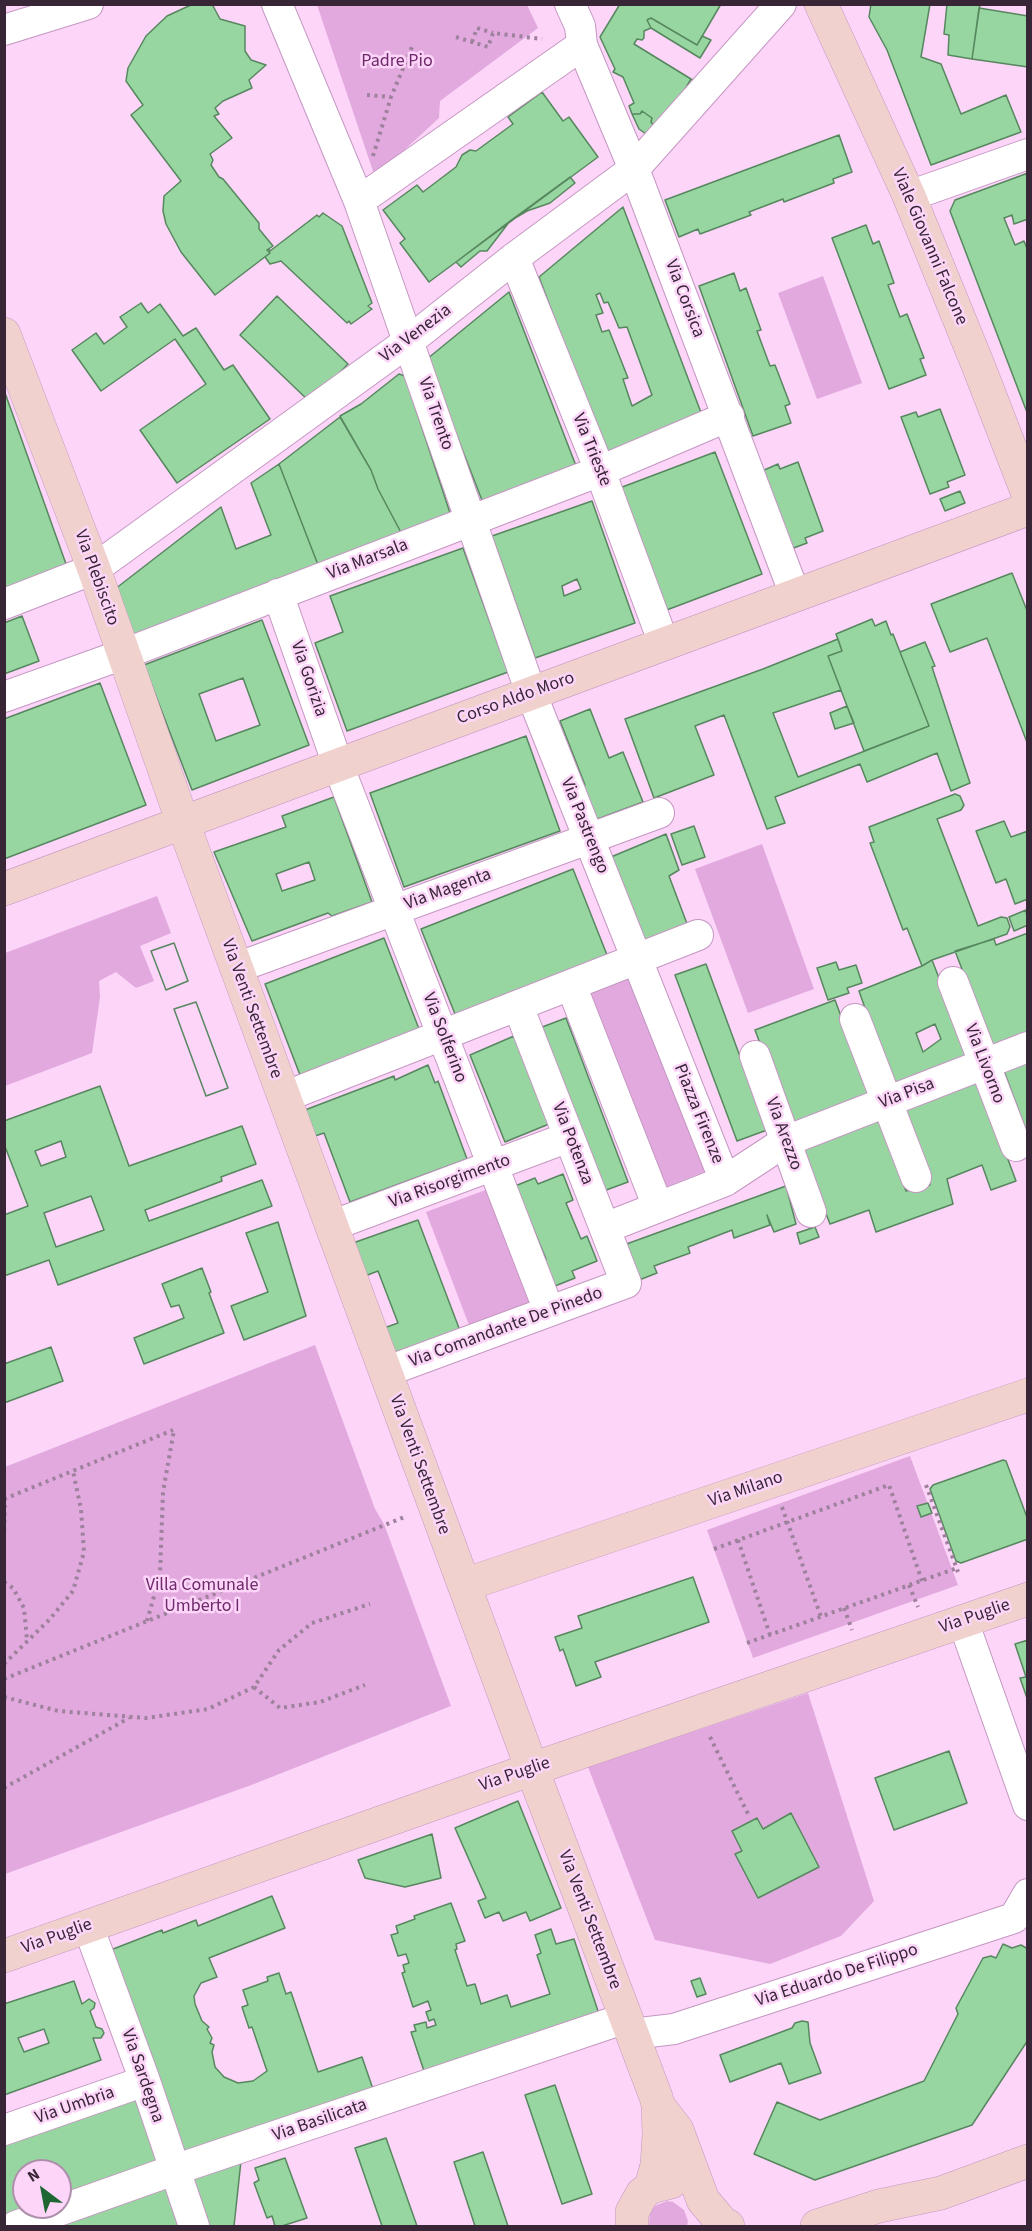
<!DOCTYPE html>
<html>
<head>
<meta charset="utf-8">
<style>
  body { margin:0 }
  #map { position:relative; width:1032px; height:2231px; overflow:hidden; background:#fcd5f9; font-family:"Source Sans 3",sans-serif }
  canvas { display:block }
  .frame { position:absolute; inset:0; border:6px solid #382637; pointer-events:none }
  .north { position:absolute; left:12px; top:2159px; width:60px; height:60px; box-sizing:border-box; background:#fcd5f9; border:2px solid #ae8fab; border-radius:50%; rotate:328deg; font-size:16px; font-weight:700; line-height:24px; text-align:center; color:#382637 }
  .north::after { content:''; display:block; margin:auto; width:21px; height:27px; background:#1f6632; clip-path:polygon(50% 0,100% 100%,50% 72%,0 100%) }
</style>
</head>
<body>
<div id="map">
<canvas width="1032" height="2231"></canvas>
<div class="frame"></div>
<div class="north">N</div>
</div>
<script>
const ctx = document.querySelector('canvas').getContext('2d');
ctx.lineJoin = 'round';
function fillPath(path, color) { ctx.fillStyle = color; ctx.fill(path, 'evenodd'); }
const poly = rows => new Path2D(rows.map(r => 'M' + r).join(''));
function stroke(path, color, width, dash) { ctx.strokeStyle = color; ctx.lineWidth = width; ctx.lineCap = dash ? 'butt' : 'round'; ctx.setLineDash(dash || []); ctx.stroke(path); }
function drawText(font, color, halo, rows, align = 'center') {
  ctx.font = font + ' "Source Sans 3",sans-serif'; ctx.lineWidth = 5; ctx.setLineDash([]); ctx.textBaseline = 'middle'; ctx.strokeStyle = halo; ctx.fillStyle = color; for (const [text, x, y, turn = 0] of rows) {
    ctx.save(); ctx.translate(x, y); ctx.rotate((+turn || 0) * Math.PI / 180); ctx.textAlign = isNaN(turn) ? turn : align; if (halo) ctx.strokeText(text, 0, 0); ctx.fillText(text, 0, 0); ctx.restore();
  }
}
fillPath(poly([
  [317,5,527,5,538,28,440,101,439,118,375,177],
  [823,276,862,383,817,399,778,293],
  [762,844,814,989,748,1013,695,869],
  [157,896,171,933,140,946,154,981,136,988,116,972,99,981,100,997,92,1053,5,1086,5,953],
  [633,976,711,1169,663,1188,584,996],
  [491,1188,536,1309,472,1333,426,1212],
  [315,1345,375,1509,384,1524,451,1706,254,1784,5,1874,5,1467],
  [910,1456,958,1585,753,1658,707,1530],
  [808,1693,874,1901,841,1936,770,1964,655,1940,588,1767],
  [667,2201,673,2202,684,2210,688,2221,687,2226,649,2226,650,2211,655,2206]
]), '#e2a9de');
const building = poly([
  [193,4,212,4,220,19,245,26,245,51,251,60,266,65,249,80,252,88,223,101,215,108,219,114,214,116,232,138,210,154,213,160,211,165,219,177,223,179,259,223,259,229,273,246,267,250,270,253,215,295,181,252,166,224,163,211,164,196,181,181,131,115,143,105,126,81,128,68,146,36,167,16,193,4],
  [620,4,721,4,697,45,651,18,647,20,651,28,644,31,644,38,642,40,637,39,634,44,691,79,674,108,654,126,651,122,652,118,642,111,640,114,632,114,629,106,634,103,623,77,613,72,615,69,600,37,620,4],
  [871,4,930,4,921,57,941,64,961,114,1006,95,1021,132,931,165,887,50,869,17,871,4],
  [947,4,980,4,972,59,948,55,949,35,944,34,947,4],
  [979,8,1028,16,1028,67,972,59,979,8],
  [651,18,697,45,702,36,711,40,700,58,651,28,647,20,651,18],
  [691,79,701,85,646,134,639,129,632,114,640,114,642,111,652,118,651,122,654,126,674,108,691,79],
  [542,92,563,121,569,117,598,157,429,282,400,243,405,239,383,210,417,185,423,192,456,167,462,155,470,150,476,151,513,124,508,117,542,92],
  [839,135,852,172,833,179,834,183,784,202,783,199,749,212,751,215,700,234,698,229,679,237,665,200,839,135],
  [1028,173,1028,219,1014,224,1012,215,1004,218,1015,245,1024,241,1028,251,1028,415,950,211,955,200,1028,173],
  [570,177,575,183,550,203,527,211,510,221,570,177],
  [623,207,705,423,605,462,593,421,539,277,623,207],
  [600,293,604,303,608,302,619,328,627,327,652,395,632,406,623,379,628,378,609,330,602,332,596,315,603,313,596,295,600,293],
  [323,213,342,226,372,303,368,306,372,309,351,324,349,321,347,323,281,261,270,264,265,257,270,253,267,250,269,249,270,251,317,215,319,217,323,213],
  [510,221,487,251,480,251,461,267,456,262,510,221],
  [866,225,873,244,879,241,894,283,888,285,900,317,907,314,924,358,920,359,926,375,889,389,832,238,866,225],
  [734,273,740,291,746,288,761,330,757,331,770,366,775,365,790,404,785,406,791,423,753,436,699,286,734,273],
  [509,292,578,471,485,508,427,359,509,292],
  [277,296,348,364,311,403,240,335,277,296],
  [141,303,148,313,160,304,183,336,196,328,224,370,233,365,270,419,177,483,140,430,206,384,175,339,101,391,72,350,96,333,104,344,127,327,120,317,141,303],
  [399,374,405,376,452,519,405,540,378,489,371,470,340,416,361,404,399,374],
  [4,390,66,564,4,591,4,390],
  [940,409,965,475,947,482,949,487,930,494,901,417,916,412,918,417,940,409],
  [340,417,371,470,378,489,405,540,320,570,279,464,340,417],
  [715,452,762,574,664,611,617,489,715,452],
  [798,462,823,531,805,538,807,543,791,549,762,471,778,464,780,469,798,462],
  [279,464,320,570,135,641,115,589,221,507,236,549,271,535,251,483,279,464],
  [960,491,965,503,945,511,940,499,960,491],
  [592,501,635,623,535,658,492,536,592,501],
  [577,579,581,589,564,596,562,586,577,579],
  [463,548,508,672,347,731,315,643,343,632,330,596,463,548],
  [1012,573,1028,613,1028,745,987,638,950,652,931,604,1012,573],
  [22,616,39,661,4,674,4,623,22,616],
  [872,619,875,626,886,621,891,635,893,634,929,726,864,751,828,656,842,651,836,634,872,619],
  [262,620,309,745,192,790,144,665,262,620],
  [243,678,260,725,216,741,199,694,243,678],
  [838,639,842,651,828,656,841,690,773,713,798,777,929,726,900,652,925,642,935,666,932,667,970,783,951,791,937,753,867,782,860,764,775,797,785,823,767,829,724,715,695,726,714,775,654,798,625,719,763,669,838,639],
  [100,683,146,805,4,859,4,719,100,683],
  [847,706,854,723,835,729,830,713,847,706],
  [590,709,609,758,623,752,643,802,595,820,582,787,585,785,560,721,590,709],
  [526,736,560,831,404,887,370,793,526,736],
  [955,794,960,796,964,805,961,810,937,819,978,926,1001,917,1007,918,1010,927,1007,934,932,960,922,966,907,928,903,930,870,843,874,842,869,827,955,794],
  [334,797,372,902,332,916,328,913,252,941,214,852,286,827,282,816,334,797],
  [309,862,315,880,282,891,276,874,309,862],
  [1004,821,1011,837,1028,831,1028,899,1015,904,1006,879,996,883,976,831,1004,821],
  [694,826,705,857,682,865,671,834,694,826],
  [666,834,679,870,669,876,689,929,646,946,611,857,666,834],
  [573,869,609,960,457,1019,421,929,573,869],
  [1026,910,1028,925,1014,931,1009,917,1026,910],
  [1028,933,1028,1033,992,1047,955,951,994,939,996,945,1028,933],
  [384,938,419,1029,300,1075,265,984,384,938],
  [174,943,188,981,166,990,151,951,174,943],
  [174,943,188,981,166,990,151,951,174,943],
  [932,960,969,1055,892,1085,859,991,922,966,932,960],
  [935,1024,941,1039,923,1052,916,1033,935,1024],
  [836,962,839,970,856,965,862,983,847,988,849,993,828,1000,817,968,836,962],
  [706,964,767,1130,737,1141,675,975,706,964],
  [835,1000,870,1095,790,1124,755,1030,835,1000],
  [196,1002,228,1088,206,1096,174,1009,196,1002],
  [196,1002,228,1088,206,1096,174,1009,196,1002],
  [566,1018,628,1182,598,1193,537,1029,566,1018],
  [514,1036,549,1124,505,1142,470,1055,514,1036],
  [1028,1062,1028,1136,1004,1071,1028,1062],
  [428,1065,435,1083,438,1081,467,1159,350,1202,324,1133,315,1136,305,1110,394,1076,395,1080,428,1065],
  [978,1079,1016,1181,991,1190,982,1165,947,1179,953,1204,876,1232,869,1210,830,1224,801,1149,879,1117,906,1191,930,1185,902,1110,978,1079],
  [100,1086,129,1166,242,1126,256,1164,221,1177,222,1181,145,1210,149,1221,262,1180,272,1206,58,1285,49,1260,4,1276,4,1215,28,1206,4,1144,4,1121,100,1086],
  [61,1141,66,1157,41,1166,35,1151,61,1141],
  [91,1196,104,1230,56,1247,44,1213,91,1196],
  [563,1174,573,1200,566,1203,581,1239,587,1236,597,1261,572,1271,575,1278,550,1288,539,1262,546,1259,526,1211,510,1188,535,1178,538,1184,563,1174],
  [786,1186,796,1224,774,1232,767,1215,770,1225,734,1238,732,1230,688,1247,690,1253,654,1266,657,1273,634,1282,621,1246,786,1186],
  [418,1220,462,1336,396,1361,384,1328,398,1323,378,1271,365,1276,353,1243,418,1220],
  [278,1222,306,1316,244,1340,231,1306,268,1292,246,1233,278,1222],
  [815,1227,819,1237,800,1244,797,1233,815,1227],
  [202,1268,211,1292,209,1293,224,1333,144,1364,134,1338,184,1318,179,1305,171,1307,162,1284,202,1268],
  [51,1347,63,1381,4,1403,4,1364,51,1347],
  [1003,1460,1006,1461,1028,1520,1028,1539,961,1563,956,1561,930,1489,933,1485,1003,1460],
  [928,1503,932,1513,921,1517,917,1506,928,1503],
  [693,1577,709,1622,595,1662,601,1677,576,1686,563,1649,560,1651,555,1637,582,1628,578,1616,693,1577],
  [1028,1640,1028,1701,1020,1678,1026,1677,1015,1644,1028,1640],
  [949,1751,967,1803,894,1830,875,1778,949,1751],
  [518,1801,561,1908,530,1921,526,1912,503,1921,499,1912,485,1918,478,1901,486,1898,455,1828,518,1801],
  [791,1813,819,1867,758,1898,735,1854,742,1851,732,1831,757,1818,763,1829,791,1813],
  [432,1834,441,1878,405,1887,365,1878,358,1860,432,1834],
  [272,1896,285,1928,209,1958,217,1977,201,1983,194,1996,195,2004,202,2021,209,2027,207,2029,212,2038,210,2043,214,2045,212,2052,215,2067,224,2077,238,2083,253,2081,267,2071,252,2027,249,2028,242,2007,248,2005,243,1990,268,1981,267,1977,279,1973,286,1994,291,1992,318,2072,362,2057,374,2092,183,2161,103,1953,162,1930,163,1933,196,1920,198,1926,272,1896],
  [451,1903,465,1941,456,1944,457,1949,455,1950,467,1986,475,1984,481,2004,507,1995,511,2007,550,1994,537,1955,541,1953,535,1935,551,1929,556,1944,574,1939,599,2014,426,2077,411,2032,416,2031,414,2025,426,2022,427,2028,436,2025,434,2019,429,2021,426,2012,431,2010,428,2001,413,2007,402,1973,405,1972,403,1965,409,1963,406,1954,398,1956,391,1935,398,1933,396,1926,415,1919,414,1916,451,1903],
  [1003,1944,1012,1948,1021,1945,1028,1949,1028,2040,972,2125,815,2180,754,2154,777,2102,820,2120,924,2081,958,2014,956,2008,983,1958,991,1956,996,1958,1003,1944],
  [700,1978,706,1994,697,1997,691,1981,700,1978],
  [74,1981,82,2004,89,1999,95,2003,94,2008,90,2011,96,2027,102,2029,104,2033,101,2038,93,2038,101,2060,4,2095,4,2004,74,1981],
  [44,2029,49,2043,24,2052,18,2038,44,2029],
  [802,2021,808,2022,810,2043,821,2073,789,2084,781,2063,730,2082,720,2055,792,2028,795,2023,802,2021],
  [555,2085,592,2194,562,2204,525,2095,555,2085],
  [135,2098,159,2165,60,2200,60,2171,24,2171,24,2207,39,2207,4,2219,4,2143,135,2098],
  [386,2138,417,2226,382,2226,355,2148,386,2138],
  [483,2152,508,2226,475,2226,454,2162,483,2152],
  [285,2158,307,2218,282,2226,275,2226,272,2216,267,2218,254,2183,259,2180,255,2168,285,2158],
  [241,2161,234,2226,205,2226,184,2180,241,2161],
  [170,2182,184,2226,48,2226,170,2182]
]);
fillPath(building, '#97d6a1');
stroke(building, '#57875f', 1.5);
const street = poly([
  [277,4,359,201,531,693,725,1181],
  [570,4,580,26,582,45,634,169,795,595],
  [4,30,88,4],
  [909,196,1028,154],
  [359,201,582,45],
  [514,258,600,471,664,644],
  [278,594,338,765,549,1311],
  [4,604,94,569,409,341,514,258,634,169,781,4],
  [4,697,124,654,600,471,729,416],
  [236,968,659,813],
  [953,982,1016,1146],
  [571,985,658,1207],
  [855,1019,916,1177],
  [755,1056,811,1212],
  [284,1097,698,935],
  [331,1226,569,1137],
  [605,1228,725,1181,786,1141,1028,1047],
  [385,1372,626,1283,518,1006],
  [963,1621,1028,1805],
  [88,1926,145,2081,194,2226],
  [632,2034,674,2029,1014,1918,1028,1894],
  [4,2130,145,2081],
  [16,2226,174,2170,626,2018]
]);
const secondary = poly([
  [821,4,909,196,978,365,1028,494],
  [4,334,94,569,183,823,532,1769,656,2097,658,2105,659,2135,657,2165,651,2187],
  [4,889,1028,509],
  [464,1585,1028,1395],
  [4,1956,532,1769,1028,1599],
  [658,2105,677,2130,703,2200,724,2225,728,2226],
  [632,2226,632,2212,642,2194,651,2187,671,2182],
  [817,2226,879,2206,941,2193,1028,2161]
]);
stroke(street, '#c597c2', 32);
stroke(secondary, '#c597c2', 34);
stroke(poly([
  [456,37,488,47,493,33,542,39],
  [472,42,477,28,493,33],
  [367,95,391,97,412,47],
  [373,156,391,97],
  [926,1485,958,1572],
  [4,1499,173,1430],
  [782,1507,821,1617],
  [4,1538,5,1499],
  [738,1540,770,1635],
  [714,1549,889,1485,922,1581],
  [4,1582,13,1588,24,1608,27,1640],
  [909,1585,918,1607],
  [844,1608,852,1630],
  [147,1621,160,1575,163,1492,174,1430],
  [747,1643,957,1568],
  [4,1664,49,1620,73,1591,84,1552,81,1509,73,1471],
  [4,1679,407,1516],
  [254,1687,280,1708,320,1702,365,1685],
  [4,1697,58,1711,146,1718,208,1709,254,1687,279,1650,312,1623,370,1604],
  [710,1737,748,1814],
  [4,1788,129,1718]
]), '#9e819c', 4, [3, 4.5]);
stroke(street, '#fff', 30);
stroke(secondary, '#f0d1cd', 33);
drawText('18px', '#6e2a6b', '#fcd5f9', [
  ["Padre Pio",397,62],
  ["Villa Comunale",202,1586],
  ["Umberto I",202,1607]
]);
drawText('18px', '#382637', '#fcd5f9', [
  ["Viale Giovanni Falcone",929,247,67],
  ["Via Corsica",684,299,69],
  ["Via Venezia",416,334,-37],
  ["Via Trento",435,414,71],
  ["Via Trieste",591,450,68],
  ["Via Marsala",368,560,-21],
  ["Via Plebiscito",96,578,70],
  ["Via Gorizia",308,679,71],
  ["Corso Aldo Moro",516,699,-20],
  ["Via Pastrengo",584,826,68],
  ["Via Magenta",448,890,-20],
  ["Via Venti Settembre",251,1009,70],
  ["Via Solferino",444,1038,69],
  ["Via Livorno",984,1064,69],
  ["Via Pisa",907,1094,-21],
  ["Piazza Firenze",698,1114,68],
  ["Via Arezzo",783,1134,70],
  ["Via Potenza",572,1144,69],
  ["Via Risorgimento",450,1182,-20],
  ["Via Comandante De Pinedo",506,1328,-20],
  ["Via Venti Settembre",419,1465,70],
  ["Via Milano",746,1490,-19],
  ["Via Puglie",975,1617,-19],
  ["Via Puglie",515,1775,-19],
  ["Via Venti Settembre",589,1920,69],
  ["Via Puglie",57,1937,-20],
  ["Via Eduardo De Filippo",837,1976,-18],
  ["Via Sardegna",142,2076,71],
  ["Via Umbria",75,2106,-19],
  ["Via Basilicata",320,2121,-19]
]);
</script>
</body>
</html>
